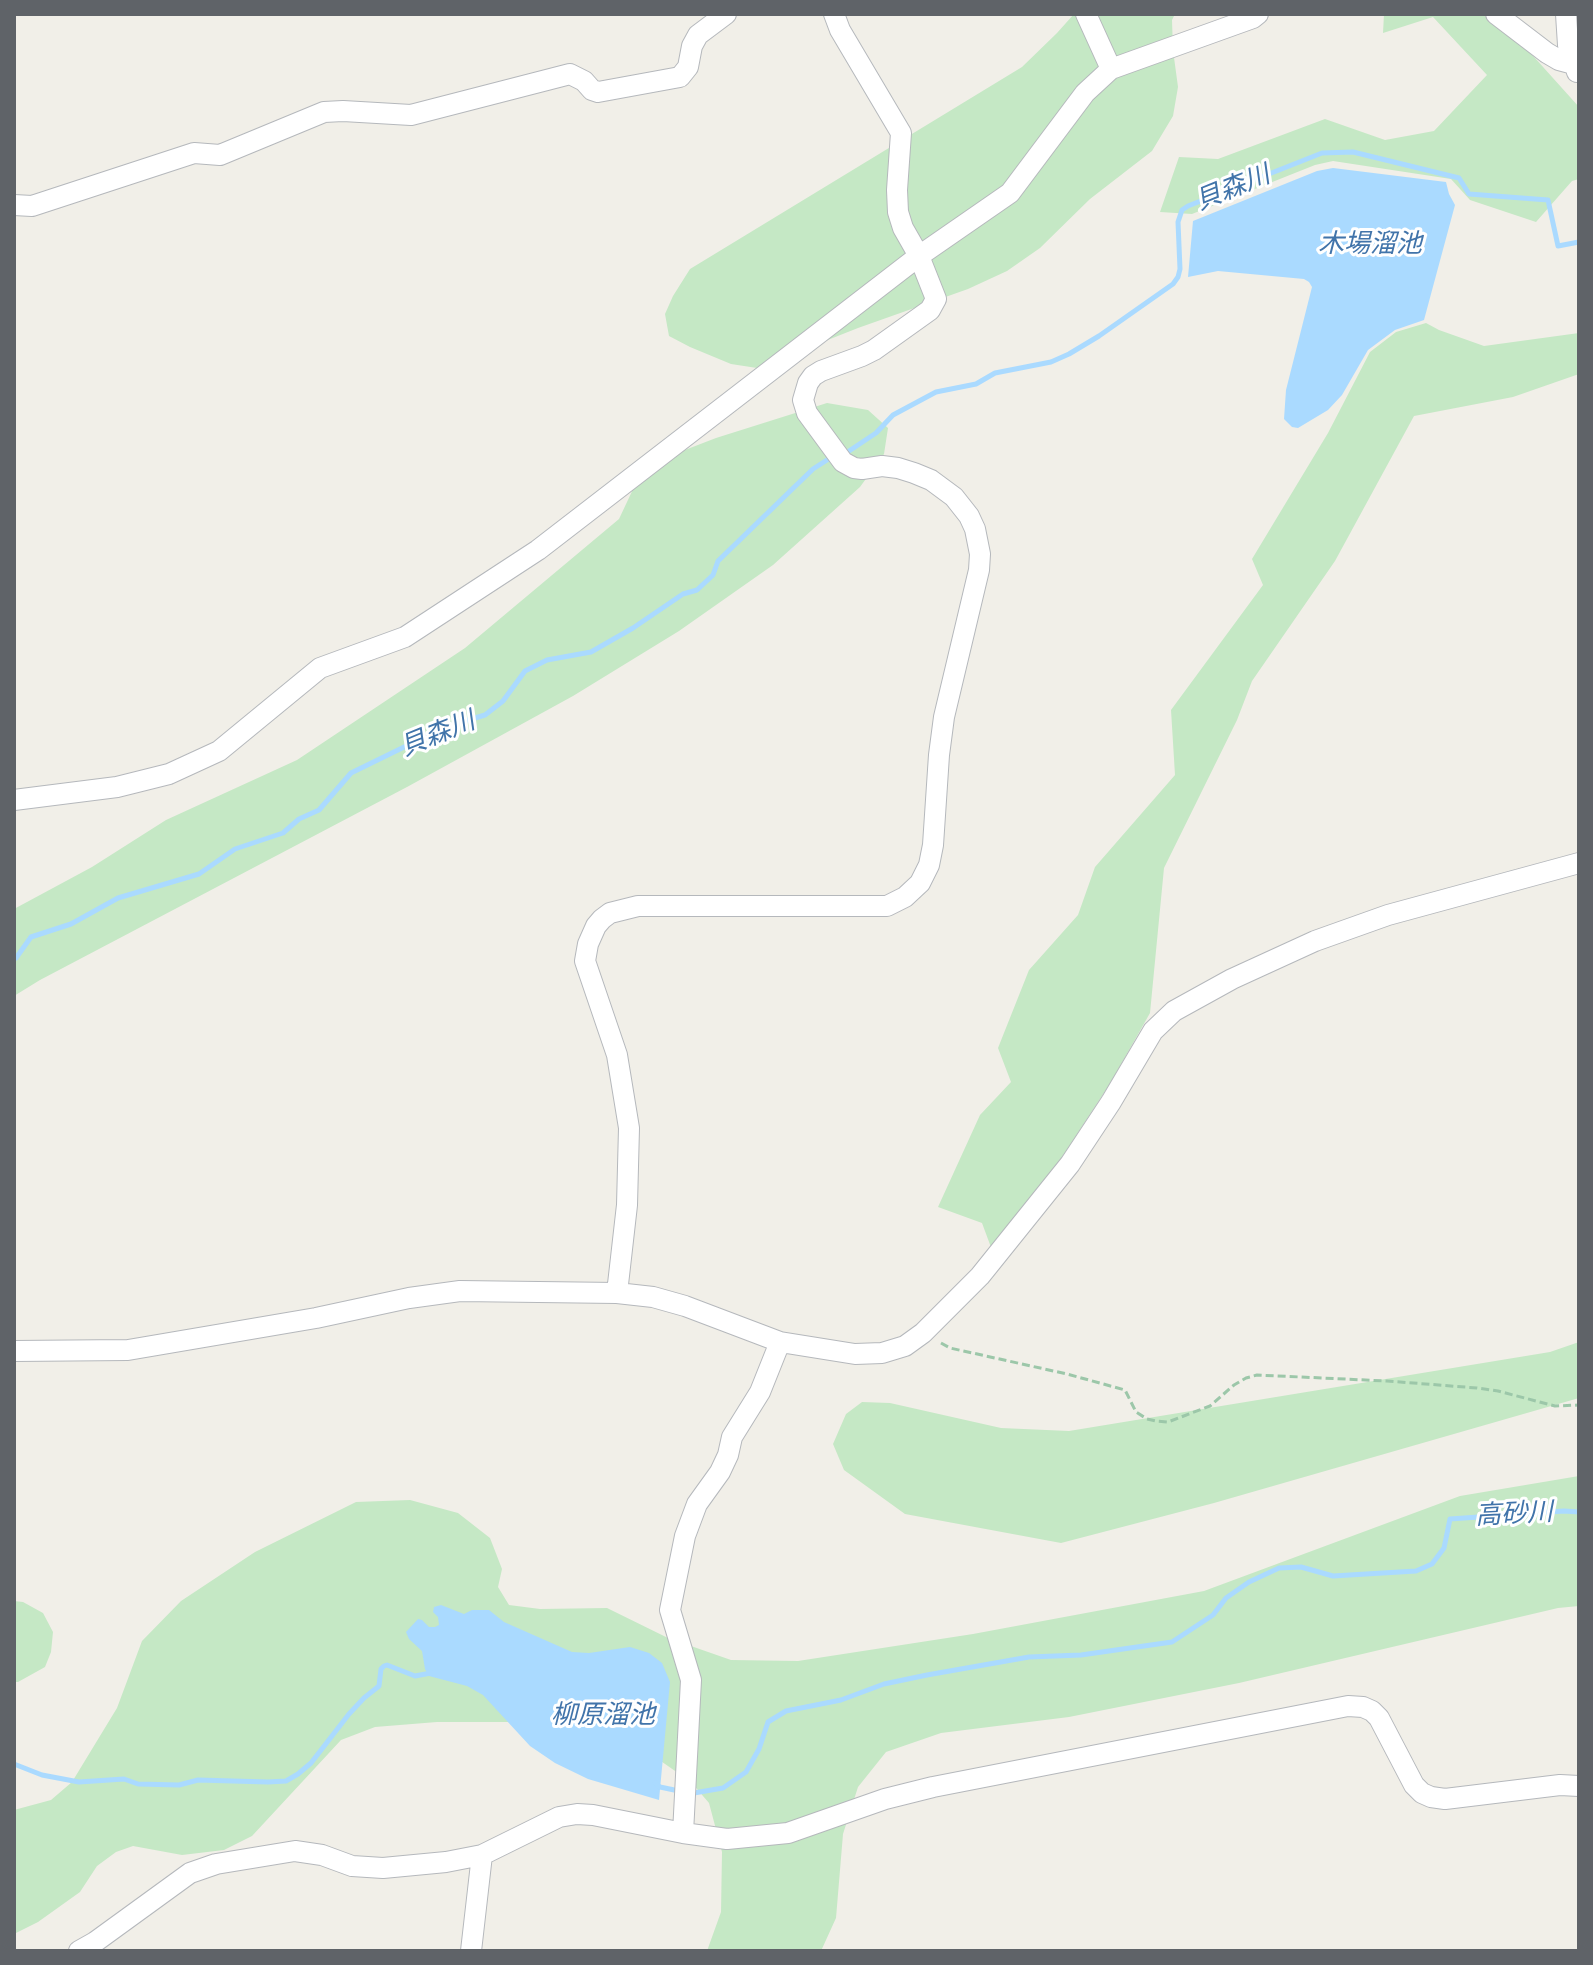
<!DOCTYPE html>
<html>
<head>
<meta charset="utf-8">
<style>
  body { margin:0 }
  #map { position:relative; width:1593px; height:1965px; overflow:hidden; background:#f1efe8; font-family:Signika,sans-serif }
  canvas { display:block }
  .frame { position:absolute; inset:0; border:16px solid #5f6368; pointer-events:none }
</style>
</head>
<body>
<div id="map">
<canvas width="1593" height="1965"></canvas>
<div class="frame"></div>
</div>
<script>
const ctx = document.querySelector('canvas').getContext('2d');
ctx.lineJoin = 'round';
function fillPath(path, color) { ctx.fillStyle = color; ctx.fill(path, 'evenodd'); }
const poly = rows => new Path2D(rows.map(r => 'M' + r).join(''));
function stroke(path, color, width, dash) { ctx.strokeStyle = color; ctx.lineWidth = width; ctx.lineCap = dash ? 'butt' : 'round'; ctx.setLineDash(dash || []); ctx.stroke(path); }
function drawText(font, color, halo, rows, align = 'center') {
  ctx.font = font + ' Signika,"Noto Sans JP",sans-serif'; ctx.lineWidth = 6; ctx.setLineDash([]); ctx.textBaseline = 'middle'; ctx.strokeStyle = halo; ctx.fillStyle = color; for (const [text, x, y, turn = 0] of rows) {
    ctx.save(); ctx.translate(x, y); ctx.rotate((+turn || 0) * Math.PI / 180); ctx.textAlign = isNaN(turn) ? turn : align; if (halo) ctx.strokeText(text, 0, 0); ctx.fillText(text, 0, 0); ctx.restore();
  }
}
fillPath(poly([
  [1074,14,1175,14,1172,20,1173,50,1178,87,1173,116,1152,151,1090,199,1040,248,1007,271,968,289,858,328,757,368,731,364,690,347,669,336,665,314,673,296,690,269,1022,67,1057,33],
  [1384,14,1482,14,1526,48,1579,107,1579,179,1572,181,1536,222,1470,200,1451,179,1333,161,1315,165,1192,214,1160,212,1179,157,1218,159,1325,119,1385,140,1434,131,1487,75,1433,17,1383,33],
  [1426,323,1439,330,1484,346,1579,333,1579,374,1513,397,1414,416,1335,561,1252,681,1237,720,1164,868,1150,1013,1111,1082,1053,1171,992,1250,982,1223,938,1207,980,1115,1011,1082,998,1048,1029,970,1078,915,1095,867,1175,775,1171,710,1263,585,1252,559,1328,433,1370,352,1396,332],
  [827,403,868,410,888,428,884,454,860,487,773,565,679,631,573,696,407,787,40,980,14,996,14,909,92,867,166,820,297,760,465,648,619,519,635,485,659,460,716,438],
  [1579,1342,1579,1398,1214,1503,1061,1543,905,1514,844,1470,833,1444,846,1414,862,1402,890,1403,1001,1428,1069,1431,1550,1352],
  [1579,1476,1579,1606,1558,1608,1239,1683,1069,1717,941,1733,886,1752,858,1787,843,1834,836,1918,821,1951,707,1951,721,1912,722,1852,709,1803,691,1782,655,1757,543,1722,437,1722,375,1727,341,1740,252,1836,224,1850,182,1855,133,1846,116,1852,97,1866,80,1892,38,1922,14,1934,14,1810,51,1800,72,1782,117,1708,142,1641,181,1601,255,1552,356,1502,410,1500,458,1513,490,1538,502,1569,498,1587,509,1605,540,1609,607,1608,668,1638,731,1660,798,1661,973,1634,1204,1591,1460,1496],
  [14,1601,23,1602,43,1613,53,1632,51,1652,45,1667,18,1682,14,1682]
]), '#c5e8c5');
fillPath(poly([
  [1333,168,1446,182,1449,194,1455,205,1424,320,1395,330,1368,350,1342,395,1328,410,1298,428,1292,427,1284,419,1286,390,1312,287,1309,282,1304,279,1218,271,1188,277,1193,221,1317,171],
  [441,1605,464,1614,472,1610,489,1610,504,1622,572,1652,589,1653,630,1647,649,1653,662,1663,670,1682,659,1800,588,1779,555,1763,530,1746,483,1695,467,1686,429,1676,425,1669,422,1651,409,1639,406,1632,418,1619,422,1620,429,1627,435,1627,439,1625,438,1617,433,1612,434,1607]
]), '#aadaff');
stroke(poly([
  [849,451,876,433,893,415,936,392,976,384,995,373,1051,362,1069,354,1099,336,1173,284,1178,277,1180,269,1178,222,1182,210,1188,206,1322,153,1353,152,1459,178,1469,194,1548,200,1558,246,1579,242],
  [14,959,16,958,31,937,71,924,118,898,199,874,235,849,283,833,299,819,319,810,351,773,445,727,485,715,503,701,525,671,547,660,591,652,633,628,683,594,697,590,713,575,718,561,813,469,827,460],
  [14,1764,42,1775,79,1782,124,1779,138,1784,179,1785,198,1780,268,1782,286,1781,298,1774,311,1763,349,1714,364,1698,379,1686,381,1669,384,1666,387,1665,415,1676,431,1673],
  [655,1783,660,1787,679,1791],
  [689,1792,694,1793,723,1788,746,1772,759,1749,768,1722,786,1711,841,1700,884,1684,927,1675,1029,1657,1081,1655,1172,1642,1213,1615,1226,1598,1249,1582,1279,1568,1301,1567,1333,1576,1416,1571,1432,1564,1444,1548,1450,1519,1564,1511,1579,1512]
]), '#aadaff', 5);
const minor = poly([
  [1086,14,1111,69],
  [1496,14,1547,53,1559,60,1574,64],
  [1566,14,1568,45,1577,72],
  [14,205,32,206,194,153,220,155,324,112,343,111,411,115,570,74,584,81,592,90,598,92,680,77,688,67,692,46,698,35,726,14],
  [14,800,117,787,169,774,219,751,320,668,405,637,538,550,919,256,1010,193,1085,93,1111,69,1253,18,1258,14],
  [617,1293,627,1205,629,1128,617,1055,585,961,588,944,596,926,602,919,610,913,638,906,887,906,905,897,920,883,929,865,933,845,939,755,944,717,979,570,980,554,975,529,969,516,954,497,931,480,914,473,898,468,882,466,862,469,854,468,843,462,807,413,803,400,808,383,813,376,821,371,862,356,874,350,930,310,936,299,919,256,903,228,898,212,897,190,901,133,840,30,834,14],
  [14,1351,128,1350,316,1318,409,1298,460,1291,617,1293,653,1297,685,1306,780,1342,855,1354,882,1353,905,1346,923,1333,980,1276,1070,1164,1111,1102,1153,1031,1174,1011,1232,979,1315,941,1388,915,1579,863],
  [683,1833,691,1680,670,1610,685,1536,697,1504,720,1472,728,1455,732,1437,760,1392,780,1342],
  [79,1951,95,1942,190,1873,216,1864,295,1851,322,1855,352,1866,383,1868,446,1862,482,1855,559,1817,577,1814,593,1815,683,1833,727,1839,788,1833,885,1799,933,1787,1348,1706,1363,1707,1372,1711,1379,1718,1414,1785,1422,1793,1431,1797,1445,1799,1560,1785,1579,1786],
  [471,1951,482,1855]
]);
stroke(minor, '#b5b8bc', 22);
stroke(poly([
  [941,1343,950,1348,1067,1374,1125,1390,1136,1412,1147,1419,1156,1421,1168,1422,1210,1406,1234,1385,1246,1378,1257,1375,1387,1381,1477,1388,1498,1391,1555,1406,1579,1405]
]), '#9cc7a9', 3, [8, 4]);
stroke(minor, '#fff', 20);
drawText('italic 26px', '#4174aa', '#fff', [
  ["貝森川",1233,189,-22],
  ["木場溜池",1370,245],
  ["貝森川",438,735,-22],
  ["高砂川",1514,1515,-3],
  ["柳原溜池",603,1716]
]);
</script>
</body>
</html>
